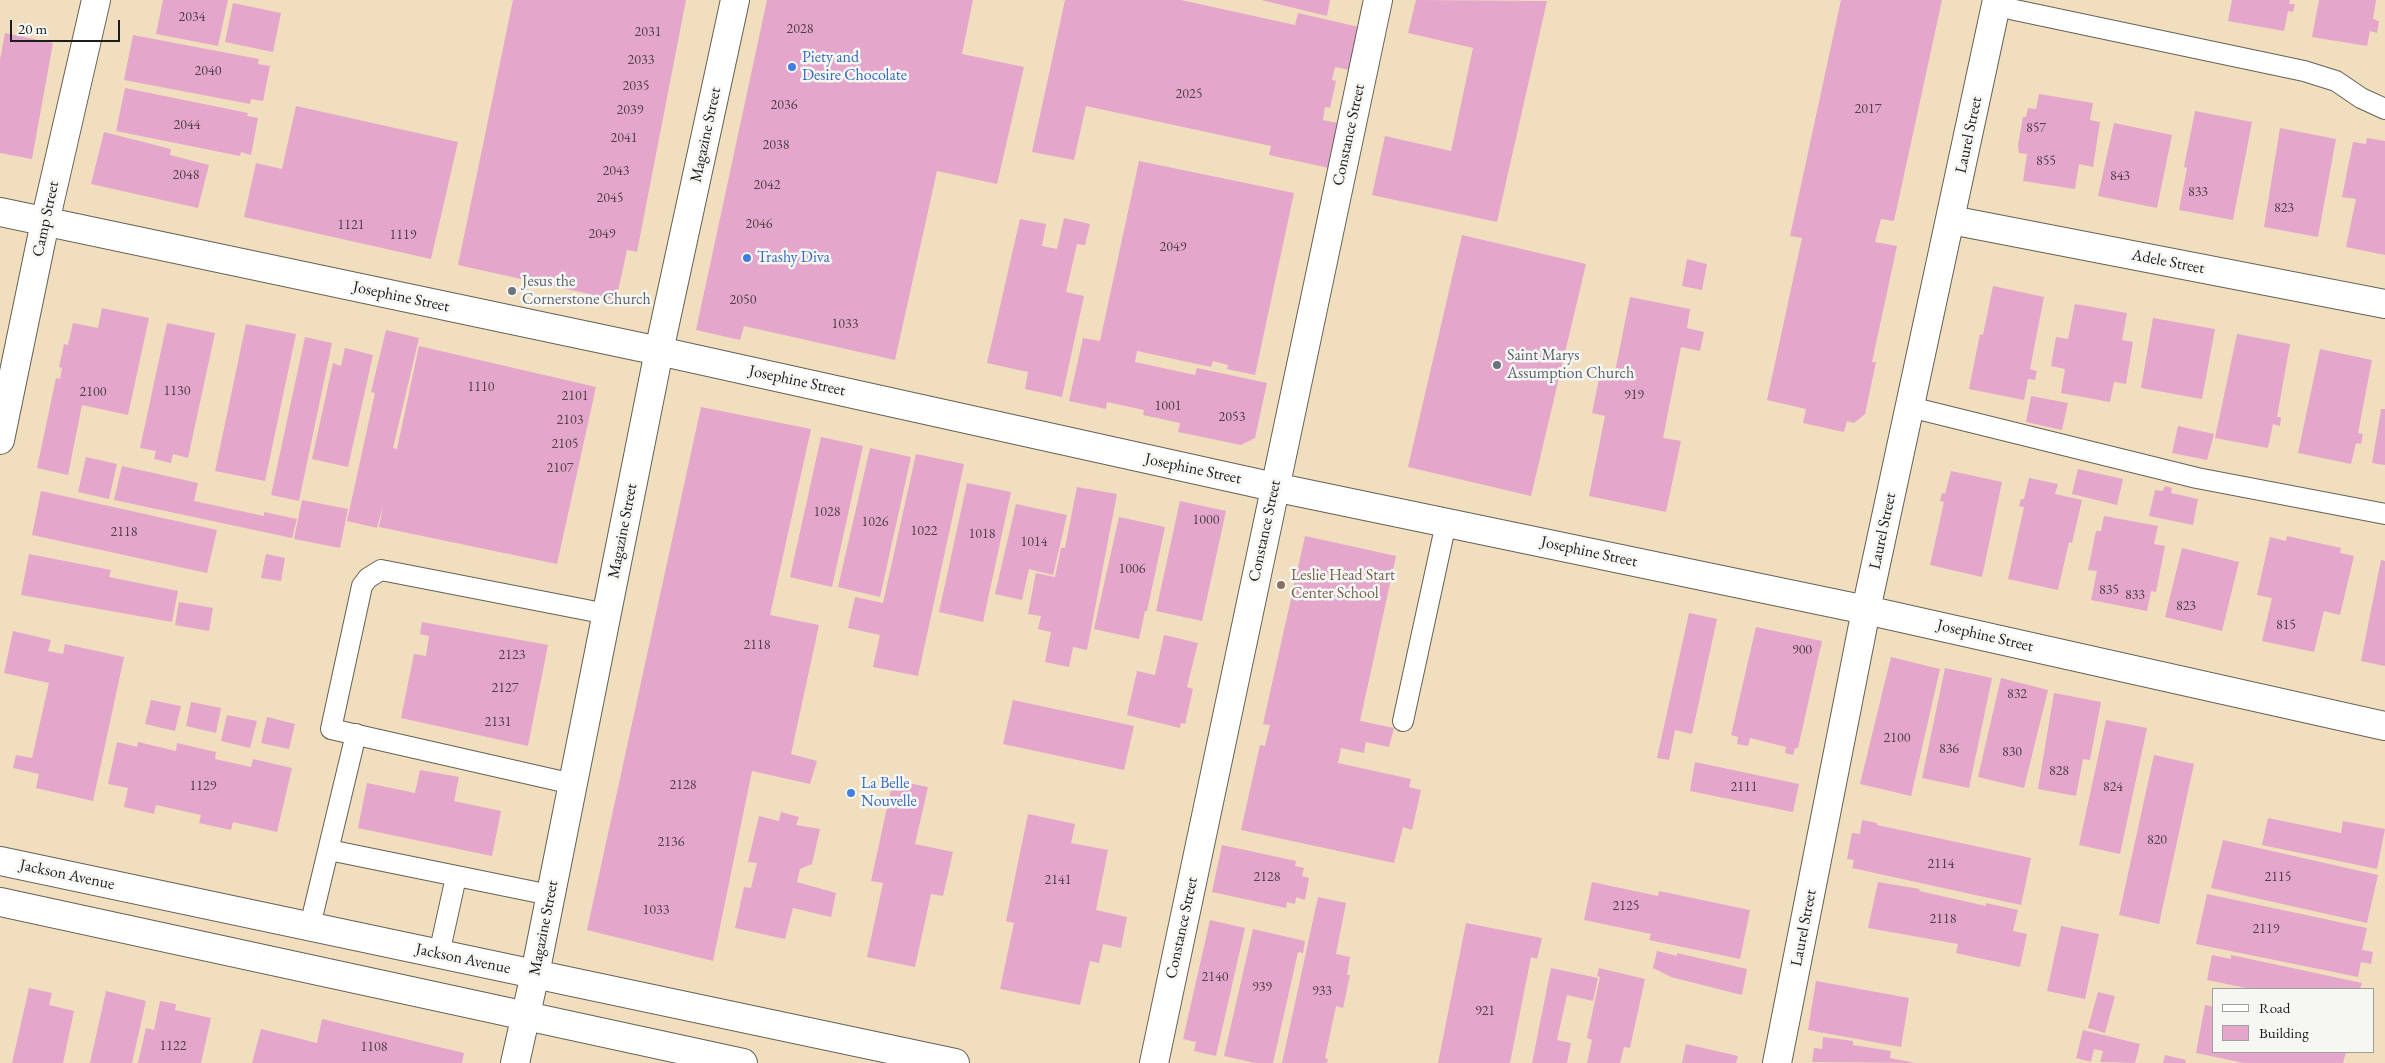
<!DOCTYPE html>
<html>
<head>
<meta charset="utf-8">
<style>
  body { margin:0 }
  #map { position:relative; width:2385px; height:1063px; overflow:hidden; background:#f0debe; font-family:"EB Garamond",serif }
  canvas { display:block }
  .legend { position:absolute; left:2212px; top:988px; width:162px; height:65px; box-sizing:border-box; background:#f6f6f2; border:1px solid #9f9f9c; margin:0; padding:6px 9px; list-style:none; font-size:15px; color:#1c1c1c }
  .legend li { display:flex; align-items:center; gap:10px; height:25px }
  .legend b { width:25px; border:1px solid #9f9f9c }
  .scale { position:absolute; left:10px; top:20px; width:110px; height:22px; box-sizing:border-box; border:2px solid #1c1c1c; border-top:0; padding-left:6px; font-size:15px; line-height:18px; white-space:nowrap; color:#1c1c1c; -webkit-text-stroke:4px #f6f6f2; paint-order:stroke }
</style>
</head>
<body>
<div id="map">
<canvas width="2385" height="1063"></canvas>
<ul class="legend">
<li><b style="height:6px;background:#fff"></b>Road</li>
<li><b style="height:14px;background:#e4a7cb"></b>Building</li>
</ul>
<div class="scale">20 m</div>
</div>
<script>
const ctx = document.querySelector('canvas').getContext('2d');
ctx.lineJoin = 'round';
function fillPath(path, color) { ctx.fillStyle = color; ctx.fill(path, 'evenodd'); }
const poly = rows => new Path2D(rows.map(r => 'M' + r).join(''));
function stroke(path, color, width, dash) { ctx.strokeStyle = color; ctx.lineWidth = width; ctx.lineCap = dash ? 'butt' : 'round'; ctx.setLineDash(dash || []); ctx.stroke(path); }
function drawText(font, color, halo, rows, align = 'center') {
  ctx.font = font + ' "EB Garamond",serif'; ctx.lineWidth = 5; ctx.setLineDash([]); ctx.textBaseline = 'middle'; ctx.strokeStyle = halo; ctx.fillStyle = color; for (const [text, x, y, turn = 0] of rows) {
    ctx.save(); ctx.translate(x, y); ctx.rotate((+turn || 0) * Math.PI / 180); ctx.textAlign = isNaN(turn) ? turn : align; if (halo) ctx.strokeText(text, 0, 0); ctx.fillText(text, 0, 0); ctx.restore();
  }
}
fillPath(poly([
  [163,0,228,0,218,46,156,34],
  [513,0,686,0,637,252,627,250,616,300,458,265],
  [767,0,973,0,962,54,1024,67,997,184,937,171,895,360,744,326,740,340,696,330],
  [1065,0,1181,0,1295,25,1298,13,1359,27,1350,70,1335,67,1332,80,1336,81,1330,108,1325,107,1323,120,1338,123,1329,168,1269,155,1271,146,1086,106,1074,160,1032,152],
  [1261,0,1330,0,1327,16],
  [1416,0,1547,1,1497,222,1372,195,1385,136,1451,151,1473,48,1408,33],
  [1841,0,1942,0,1894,221,1881,219,1875,242,1897,246,1872,362,1876,362,1865,414,1854,423,1847,421,1844,432,1803,423,1806,409,1767,400,1802,238,1790,236],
  [2232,0,2290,0,2289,4,2295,4,2293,12,2288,11,2284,31,2228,21],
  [2319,0,2376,0,2373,19,2379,21,2377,33,2370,31,2367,46,2312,37],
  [233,3,281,13,273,52,225,42],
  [5,33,53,43,32,159,0,153,0,60],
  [133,35,259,59,258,64,270,66,263,101,251,99,250,104,124,80],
  [125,88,248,113,247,116,258,118,251,155,241,152,240,156,116,131],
  [2039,94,2093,103,2090,120,2100,122,2093,167,2079,164,2075,189,2023,181,2027,154,2019,153,2018,145,2023,117,2026,117,2028,108,2036,109],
  [296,106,458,142,431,259,244,217,256,163,282,169],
  [2195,111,2252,122,2233,220,2179,210,2187,168,2184,167],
  [2114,123,2172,135,2157,208,2098,196],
  [2280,128,2336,139,2318,237,2264,227],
  [104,132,171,149,170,155,209,165,198,208,91,184],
  [2367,138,2385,141,2385,255,2346,247,2356,199,2342,197,2353,142,2366,144],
  [1139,161,1294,193,1255,375,1227,369,1228,365,1213,361,1211,367,1137,351,1135,362,1195,375,1197,368,1267,383,1255,438,1241,445,1178,432,1180,423,1143,415,1144,410,1107,402,1106,409,1069,401,1083,338,1100,341],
  [1064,218,1090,224,1085,245,1077,244,1066,292,1084,296,1062,397,1025,389,1028,372,987,363,1020,219,1046,224,1042,246,1057,249],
  [1462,235,1586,264,1531,496,1408,467],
  [1687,259,1707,264,1702,290,1682,286],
  [1993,286,2044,297,2030,369,2037,371,2035,380,2028,379,2024,400,1969,389,1980,334,1983,335],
  [1630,297,1690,309,1687,328,1704,332,1700,351,1681,347,1663,438,1681,441,1666,512,1589,496,1605,416,1592,413,1600,374,1614,377],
  [2075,304,2127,313,2122,340,2133,342,2126,384,2114,382,2110,402,2061,393,2065,369,2051,366,2056,337,2068,339],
  [102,308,149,318,128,415,82,405,68,475,37,468,56,378,60,379,62,368,59,367,64,344,68,345,73,323,98,328],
  [2153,318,2215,329,2202,399,2141,388],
  [167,323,215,333,188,458,173,454,171,463,154,459,156,451,140,448],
  [246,324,296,334,265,481,215,471],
  [386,330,419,338,393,448,397,449,419,346,596,387,557,564,379,527,383,505,377,528,347,521,375,393,371,392],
  [2237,334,2290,344,2277,417,2281,417,2280,426,2273,424,2268,448,2215,438],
  [305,337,332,343,299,501,271,495],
  [345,348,373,355,348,467,312,459,333,363,341,366],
  [2320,349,2372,360,2358,433,2363,434,2361,444,2356,443,2351,464,2298,453],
  [2031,396,2068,403,2062,430,2026,422],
  [701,407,811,429,770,615,819,625,791,754,817,761,810,784,752,771,713,961,587,930],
  [2381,409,2385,409,2385,465,2372,463],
  [2178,426,2214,434,2207,460,2172,453],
  [821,437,863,446,832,587,790,577],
  [870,448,911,457,880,597,838,587],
  [916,454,964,464,918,676,873,667,880,635,848,628,855,597,883,603],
  [86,457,117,464,109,499,78,492],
  [122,466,198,483,194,501,264,516,264,512,297,519,292,538,114,500],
  [2078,469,2123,479,2117,505,2072,494],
  [1951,471,2002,482,1982,577,1930,565,1944,502,1940,501,1942,493,1945,494],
  [2029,478,2058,484,2055,494,2082,500,2072,543,2069,542,2058,590,2008,579,2024,507,2019,506,2021,499,2024,499],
  [967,483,1011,492,983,622,939,612],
  [2165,486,2172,488,2171,493,2198,499,2193,525,2149,516,2155,490,2163,491],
  [1077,487,1117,494,1087,650,1073,647,1069,667,1045,662,1051,632,1038,629,1041,616,1028,614,1036,573,1055,577,1061,548,1065,548],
  [41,491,217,530,207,573,32,535],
  [302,500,348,509,340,548,294,539],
  [1180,501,1226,511,1202,621,1156,611],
  [1016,504,1067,515,1053,575,1029,569,1022,600,995,594],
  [2104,516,2158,526,2154,544,2165,546,2156,592,2151,591,2147,611,2091,600,2097,571,2088,570,2096,531,2101,531],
  [1119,517,1165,527,1147,611,1145,611,1139,639,1094,629],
  [1305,536,1396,556,1360,721,1394,728,1389,747,1366,742,1364,753,1341,748,1338,763,1411,779,1409,787,1421,790,1412,830,1403,827,1394,863,1241,830,1260,745,1265,746,1270,725,1263,724],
  [2287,536,2341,548,2340,553,2354,556,2340,615,2324,611,2314,652,2262,641,2272,598,2257,595,2270,537,2286,541],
  [2182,548,2239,562,2222,631,2165,617],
  [29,554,111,570,109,577,178,591,172,622,21,595],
  [266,554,285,558,281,581,261,578],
  [2381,560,2385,561,2385,666,2361,661],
  [179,602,213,608,209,631,175,625],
  [1689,613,1717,619,1692,734,1675,730,1669,760,1657,758],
  [422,622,548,645,528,746,401,718,414,654,426,656,429,636,420,634],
  [1756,627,1822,641,1798,748,1795,748,1793,755,1785,753,1786,747,1750,738,1748,746,1737,744,1738,737,1731,735],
  [13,631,51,640,48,651,63,654,65,644,124,657,93,801,36,788,39,774,13,768,16,755,32,758,49,683,4,673],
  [1164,635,1198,643,1187,687,1193,689,1185,724,1181,723,1180,728,1127,715,1137,671,1155,675],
  [1891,657,1940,669,1911,796,1860,784],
  [1945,668,1992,678,1969,788,1922,778],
  [2001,678,2048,690,2024,788,1978,777],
  [2054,693,2101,702,2090,760,2083,759,2076,796,2038,789],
  [151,700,181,706,175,731,145,724],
  [1013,700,1134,726,1124,770,1003,744],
  [191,702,221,708,216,733,186,726],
  [227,715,257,721,250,748,221,741],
  [267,717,295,724,289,749,261,743],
  [2106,720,2147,728,2120,854,2079,845],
  [117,742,137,747,138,742,176,751,177,743,216,752,215,759,251,767,253,759,292,768,277,832,233,822,231,830,199,823,201,815,156,805,154,814,124,807,128,788,108,784],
  [2154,755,2194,764,2159,924,2119,915],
  [1695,762,1799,784,1793,812,1690,791],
  [420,770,459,777,454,801,501,811,492,856,358,828,367,783,415,793],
  [893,780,928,787,915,844,953,852,943,896,931,894,915,967,867,957,883,883,871,881],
  [781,812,799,817,796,825,820,829,812,864,800,869,797,882,836,893,831,917,793,908,785,939,735,928,744,887,751,888,757,863,748,862,759,816,779,821],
  [1028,814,1075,824,1071,843,1108,850,1096,910,1127,917,1121,948,1103,944,1099,963,1090,961,1080,1005,1000,989,1014,923,1006,921],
  [2268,818,2341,833,2343,821,2385,829,2377,869,2262,845],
  [1862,820,1877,823,1877,825,2031,858,2021,905,1852,868,1854,860,1847,859,1852,833,1860,834],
  [2223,840,2378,875,2367,923,2211,888],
  [1222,845,1296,861,1295,866,1304,868,1302,876,1309,878,1305,900,1296,897,1295,904,1287,902,1286,908,1212,892],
  [1592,882,1658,896,1659,891,1750,910,1740,959,1649,940,1651,934,1584,920],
  [1878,882,1920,889,1919,891,1986,906,1986,903,2018,910,2013,931,2027,934,2020,967,1956,953,1958,944,1868,928],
  [2207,894,2367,928,2362,950,2373,952,2371,964,2361,962,2358,977,2196,944],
  [1318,897,1346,903,1336,954,1350,957,1347,975,1350,975,1343,1008,1336,1006,1325,1058,1328,1059,1327,1063,1282,1063],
  [1210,920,1245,928,1216,1056,1194,1051,1196,1042,1183,1039],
  [1466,923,1542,938,1537,959,1531,957,1510,1063,1438,1063],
  [2061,926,2099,934,2085,999,2047,991],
  [1253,929,1305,941,1303,953,1298,952,1273,1063,1255,1063,1224,1056],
  [1657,951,1677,956,1677,953,1747,969,1742,995,1671,977,1653,968],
  [2212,955,2231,959,2231,955,2362,983,2360,989,2251,989,2207,980],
  [1551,968,1598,978,1593,1001,1567,995,1557,1040,1571,1043,1567,1063,1532,1063],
  [1599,968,1645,979,1630,1048,1624,1047,1620,1063,1587,1063,1592,1040,1587,1038,1600,977,1597,976],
  [1816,981,1909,998,1901,1047,1808,1030],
  [29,988,52,993,49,1005,74,1011,63,1063,12,1063],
  [106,991,146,1001,132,1063,90,1063],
  [2098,992,2115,996,2105,1033,2088,1028],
  [160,1001,176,1004,175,1010,211,1018,201,1063,138,1063,146,1028,154,1030],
  [2205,1005,2214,1007,2214,1052,2346,1052,2343,1063,2244,1063,2196,1053],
  [322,1019,464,1053,462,1063,252,1063,261,1029,317,1043],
  [2083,1030,2140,1044,2135,1063,2100,1062,2103,1051,2094,1049,2091,1062,2076,1058],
  [1823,1037,1853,1041,1853,1045,1891,1051,1890,1058,1916,1063,1812,1062,1814,1048,1822,1049],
  [1686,1044,1738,1056,1736,1063,1682,1063],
  [2165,1055,2186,1060,2185,1063,2163,1063]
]), '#e4a7cb');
const lane = poly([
  [1996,6,2304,71,2336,81,2361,98,2385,109],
  [1910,407,2197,478,2385,514],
  [1403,721,1446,523],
  [573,784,331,729,362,586,368,578,381,570,607,614],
  [329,850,550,895],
  [310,926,356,734],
  [439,954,456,877]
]);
const street = poly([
  [0,212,659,351,1274,487,1866,610,2385,726],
  [1951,220,2385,304],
  [0,440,45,222,96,0],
  [1154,1063,1378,0],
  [1777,1063,1866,610,1997,0]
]);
const secondary = poly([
  [0,861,955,1063],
  [0,902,743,1063],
  [515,1063,535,974,659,351,735,0]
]);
stroke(lane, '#666055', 22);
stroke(street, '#666055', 30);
stroke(secondary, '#666055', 30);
stroke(lane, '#fff', 20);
stroke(street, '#fff', 28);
stroke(secondary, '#fff', 28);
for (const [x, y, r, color] of [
  [792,67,5,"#3f7fe0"],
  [747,258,5,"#3f7fe0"],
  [512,291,5,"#6b7280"],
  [1497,365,5,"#6b7280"],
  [1281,585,5,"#8d6e63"],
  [851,793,5,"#3f7fe0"]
]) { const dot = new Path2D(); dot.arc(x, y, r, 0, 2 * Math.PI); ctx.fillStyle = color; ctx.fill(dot); stroke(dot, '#f6f6f2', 2); }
drawText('14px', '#4e3f48', null, [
  ["2034",192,17],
  ["2028",800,29],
  ["2031",648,32],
  ["2033",641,60],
  ["2040",208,71],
  ["2035",636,86],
  ["2025",1189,94],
  ["2036",784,105],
  ["2017",1868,109],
  ["2039",630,110],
  ["2044",187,125],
  ["857",2036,128],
  ["2041",624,138],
  ["2038",776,145],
  ["855",2046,161],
  ["2043",616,171],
  ["2048",186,175],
  ["843",2120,176],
  ["2042",767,185],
  ["833",2198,192],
  ["2045",610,198],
  ["823",2284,208],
  ["2046",759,224],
  ["1121",351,225],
  ["2049",602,234],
  ["1119",403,235],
  ["2049",1173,247],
  ["2050",743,300],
  ["1033",845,324],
  ["1110",481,387],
  ["1130",177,391],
  ["2100",93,392],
  ["919",1634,395],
  ["2101",575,396],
  ["1001",1168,406],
  ["2053",1232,417],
  ["2103",570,420],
  ["2105",565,444],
  ["2107",560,468],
  ["1028",827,512],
  ["1000",1206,520],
  ["1026",875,522],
  ["1022",924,531],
  ["2118",124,532],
  ["1018",982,534],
  ["1014",1034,542],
  ["1006",1132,569],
  ["835",2109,590],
  ["833",2135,595],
  ["823",2186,606],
  ["815",2286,625],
  ["2118",757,645],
  ["900",1802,650],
  ["2123",512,655],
  ["2127",505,688],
  ["832",2017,694],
  ["2131",498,722],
  ["2100",1897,738],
  ["836",1949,749],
  ["830",2012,752],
  ["828",2059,771],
  ["2128",683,785],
  ["1129",203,786],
  ["2111",1744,787],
  ["824",2113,787],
  ["820",2157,840],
  ["2136",671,842],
  ["2114",1941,864],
  ["2128",1267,877],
  ["2115",2278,877],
  ["2141",1058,880],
  ["2125",1626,906],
  ["1033",656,910],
  ["2118",1943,919],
  ["2119",2266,929],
  ["2140",1215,977],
  ["939",1262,987],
  ["933",1322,991],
  ["921",1485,1011],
  ["1122",173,1046],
  ["1108",374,1047]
]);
drawText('16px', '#366cbe', '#f6f6f2', [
  ["Piety and",802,58],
  ["Desire Chocolate",802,76],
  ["Trashy Diva",757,258],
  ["La Belle",861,784],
  ["Nouvelle",861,802]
], 'left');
drawText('16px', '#1c1c1c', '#f6f6f2', [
  ["Magazine Street",706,135,-78],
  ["Constance Street",1349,135,-78],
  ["Laurel Street",1969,135,-78],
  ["Camp Street",46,219,-78],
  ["Adele Street",2168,262,11],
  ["Josephine Street",401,297,12],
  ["Josephine Street",797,381,12],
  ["Josephine Street",1193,469,12],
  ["Magazine Street",623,531,-79],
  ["Constance Street",1265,531,-78],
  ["Laurel Street",1883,531,-78],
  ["Josephine Street",1589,552,12],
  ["Josephine Street",1985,636,13],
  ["Jackson Avenue",67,875,12],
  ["Magazine Street",544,928,-79],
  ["Constance Street",1182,928,-78],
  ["Laurel Street",1804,928,-79],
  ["Jackson Avenue",463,959,12]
]);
drawText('16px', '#5b616d', '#f6f6f2', [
  ["Jesus the",522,282],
  ["Cornerstone Church",522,300],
  ["Saint Marys",1507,356],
  ["Assumption Church",1507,374]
], 'left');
drawText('16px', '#785e54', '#f6f6f2', [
  ["Leslie Head Start",1291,576],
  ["Center School",1291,594]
], 'left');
</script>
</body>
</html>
